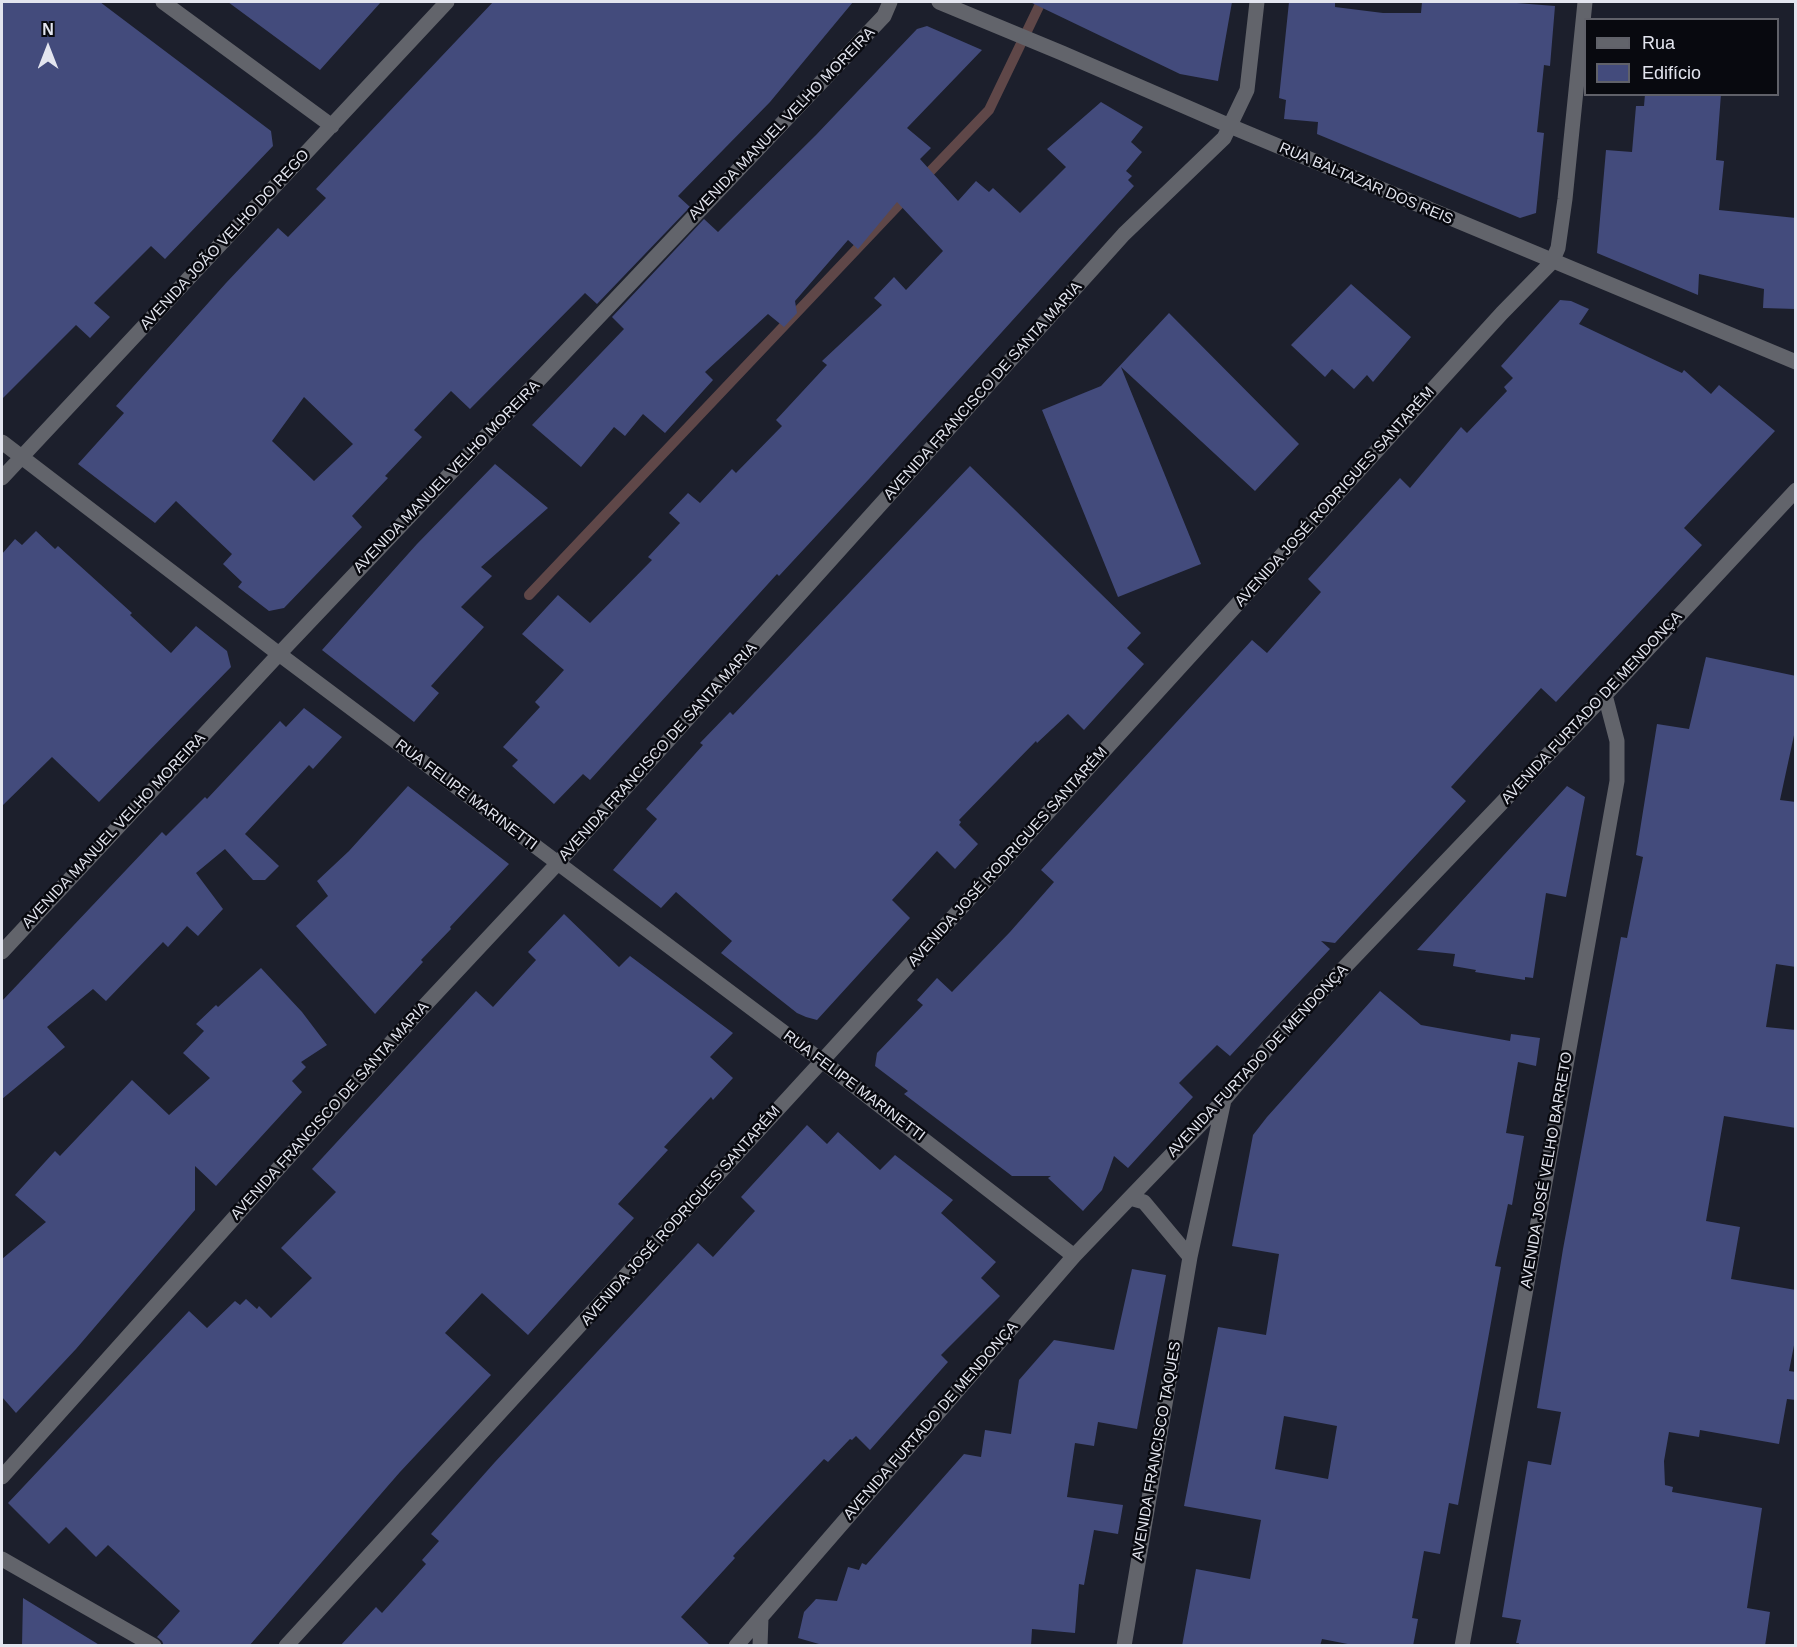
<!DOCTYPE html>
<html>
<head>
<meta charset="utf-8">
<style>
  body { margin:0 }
  #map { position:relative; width:1797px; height:1647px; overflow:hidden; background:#1c1f2c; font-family:Helvetica,sans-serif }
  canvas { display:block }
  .frame { position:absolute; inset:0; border:3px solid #e3e5ef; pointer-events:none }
  .legend { position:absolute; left:1584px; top:18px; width:195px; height:78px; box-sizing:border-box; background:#08090f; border:2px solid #606169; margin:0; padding:8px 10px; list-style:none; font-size:18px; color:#e3e5ef }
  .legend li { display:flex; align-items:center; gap:12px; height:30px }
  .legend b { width:30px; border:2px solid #606169 }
  .north { position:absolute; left:18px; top:18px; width:60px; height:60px; -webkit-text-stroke:4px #08090f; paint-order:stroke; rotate:0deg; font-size:16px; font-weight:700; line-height:24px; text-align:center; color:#e3e5ef }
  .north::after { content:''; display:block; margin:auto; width:21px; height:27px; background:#e3e5ef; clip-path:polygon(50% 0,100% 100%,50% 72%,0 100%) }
</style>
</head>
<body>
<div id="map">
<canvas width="1797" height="1647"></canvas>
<div class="frame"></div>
<ul class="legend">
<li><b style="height:8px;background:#62646b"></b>Rua</li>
<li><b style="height:16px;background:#434b7c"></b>Edifício</li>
</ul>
<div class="north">N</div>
</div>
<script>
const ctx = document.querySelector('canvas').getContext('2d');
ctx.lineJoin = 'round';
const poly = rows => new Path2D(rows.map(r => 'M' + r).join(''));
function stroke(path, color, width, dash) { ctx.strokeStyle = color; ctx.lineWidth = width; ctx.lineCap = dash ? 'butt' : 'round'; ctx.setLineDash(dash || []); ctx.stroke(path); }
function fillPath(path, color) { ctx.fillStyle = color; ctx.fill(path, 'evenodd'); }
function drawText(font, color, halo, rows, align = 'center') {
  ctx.font = font + ' Helvetica,sans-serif'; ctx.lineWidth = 5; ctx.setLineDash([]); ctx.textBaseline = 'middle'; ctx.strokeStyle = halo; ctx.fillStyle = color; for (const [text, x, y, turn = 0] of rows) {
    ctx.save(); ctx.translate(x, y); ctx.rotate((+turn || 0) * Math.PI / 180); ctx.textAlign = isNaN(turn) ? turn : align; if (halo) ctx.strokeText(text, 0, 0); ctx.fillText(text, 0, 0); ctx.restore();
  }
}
stroke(poly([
  [921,181,989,110,1041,2],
  [529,595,908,195]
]), '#5f4748', 10);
fillPath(poly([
  [2,2,100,2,271,131,273,146,165,259,151,246,94,303,110,317,90,338,76,325,2,399],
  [228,2,381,2,320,70],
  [493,2,853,2,770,102,678,196,690,207,597,304,585,293,470,409,451,391,414,430,422,437,385,476,388,478,352,516,362,527,284,608,269,611,238,587,242,582,223,564,232,554,176,501,155,523,78,464,124,413,116,406,226,283,278,228,288,237,326,198,316,189],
  [304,397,353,444,314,481,272,441],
  [1030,2,1232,2,1218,81,1180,74],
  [1289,2,1335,2,1335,7,1383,13,1421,13,1422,2,1504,2,1555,6,1550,66,1544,65,1537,132,1544,133,1536,213,1520,218,1317,134,1318,122,1284,119,1286,100,1279,98],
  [927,26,982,50,907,128,931,148,920,159,958,201,976,181,989,192,993,188,1020,213,1066,167,1047,149,1101,102,1143,127,1131,142,1142,152,1126,171,1132,176,1128,180,1134,186,869,479,779,576,777,574,590,780,583,774,554,804,512,766,518,760,503,747,540,707,535,702,564,670,522,634,558,595,590,623,652,560,648,557,680,523,669,513,688,493,700,503,732,469,736,473,782,426,776,420,827,365,822,361,882,305,874,298,894,277,906,290,943,251,897,202,858,249,848,240,795,301,797,313,784,327,768,314,705,372,713,380,665,433,643,414,625,436,614,427,581,467,532,425,624,329,612,317,704,219,718,232,816,135,917,29],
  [1645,94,1721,94,1716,160,1724,161,1719,210,1796,218,1796,309,1763,308,1764,289,1699,274,1698,295,1597,253,1606,150,1632,152,1636,106,1644,106],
  [1351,284,1411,337,1373,382,1367,375,1354,389,1332,369,1325,377,1291,345],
  [1560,300,1571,301,1589,309,1579,324,1682,373,1684,370,1711,394,1719,385,1775,431,1684,528,1702,545,1556,702,1541,688,1451,787,1466,801,1335,943,1321,941,1330,949,1230,1056,1217,1045,1179,1083,1193,1097,1128,1168,1114,1156,1102,1190,1083,1211,1048,1178,1051,1176,1012,1176,904,1094,908,1091,875,1066,877,1053,923,1005,917,1000,937,978,952,992,1010,932,1054,882,1041,870,1252,640,1267,653,1321,592,1308,579,1400,478,1410,488,1461,427,1467,433,1507,391,1504,387,1513,378,1501,366],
  [1169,313,1299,444,1255,491,1121,367,1201,564,1118,597,1042,410,1101,386],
  [495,464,548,508,481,567,492,576,461,607,484,627,431,686,439,693,414,722,322,650,417,544],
  [970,466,1141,633,1127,648,1144,664,1084,730,1068,714,1037,743,1036,741,959,820,961,822,959,825,978,844,955,869,937,851,892,900,910,918,817,1020,806,1017,797,1013,721,953,732,941,676,892,661,908,613,870,657,819,646,809,703,745,700,743,730,712,733,715],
  [36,531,55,549,58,546,132,613,130,615,171,653,196,626,227,651,231,667,99,802,52,757,2,806,2,554,15,539,22,545],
  [1706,657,1796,676,1796,726,1780,800,1796,802,1796,967,1776,964,1766,1027,1796,1030,1796,1128,1724,1116,1706,1221,1740,1227,1731,1279,1796,1290,1796,1335,1789,1371,1796,1372,1796,1400,1787,1399,1779,1444,1700,1430,1699,1437,1669,1432,1664,1461,1665,1485,1673,1487,1672,1492,1762,1508,1747,1608,1770,1612,1765,1646,1518,1646,1519,1643,1516,1643,1521,1620,1502,1617,1528,1461,1551,1465,1561,1412,1537,1408,1563,1249,1621,937,1627,938,1643,857,1636,855,1657,724,1689,729],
  [304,708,342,737,313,769,309,765,245,834,279,866,265,880,253,880,225,849,196,873,223,909,198,936,187,926,168,947,163,942,106,1001,93,989,47,1027,65,1047,2,1099,2,1001,162,832,166,836,205,797,207,799,280,721,286,727],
  [408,786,509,864,450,927,451,929,421,960,423,962,375,1014,296,926,328,896,317,881,349,851],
  [1567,786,1585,797,1566,897,1546,893,1533,978,1525,977,1525,980,1475,972,1476,970,1453,966,1455,954,1417,950],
  [564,914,619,967,630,956,733,1033,710,1057,733,1078,713,1100,711,1097,664,1147,668,1150,618,1204,634,1218,528,1335,482,1293,445,1333,491,1375,400,1472,249,1646,164,1646,162,1641,157,1637,180,1611,108,1545,96,1557,66,1527,49,1544,8,1503,189,1311,207,1328,235,1301,240,1305,246,1299,257,1309,259,1306,271,1318,312,1278,281,1248,336,1192,312,1169,476,991,493,1007,536,960,528,952],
  [261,968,302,1012,327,1045,301,1062,306,1067,292,1081,302,1092,216,1186,195,1166,195,1210,76,1349,16,1413,2,1397,2,1259,46,1222,15,1195,55,1151,60,1156,132,1080,169,1115,210,1078,183,1053,204,1031,196,1024,216,1005,218,1007],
  [1380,991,1421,1025,1510,1041,1511,1034,1540,1038,1536,1066,1518,1062,1506,1133,1524,1136,1512,1205,1508,1204,1495,1266,1501,1267,1458,1505,1449,1503,1440,1554,1424,1551,1412,1618,1418,1619,1413,1646,1358,1646,1322,1639,1320,1646,1182,1646,1196,1569,1250,1579,1261,1520,1184,1506,1218,1327,1266,1335,1279,1254,1232,1246,1253,1135,1267,1117],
  [1284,1416,1337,1426,1328,1479,1275,1469],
  [807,1125,827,1144,838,1132,880,1170,895,1155,953,1200,941,1213,996,1262,981,1278,1000,1296,941,1355,948,1362,870,1450,856,1436,852,1440,850,1439,828,1462,824,1459,733,1556,735,1558,681,1617,711,1646,340,1646,376,1607,382,1613,426,1564,422,1560,439,1541,431,1534,495,1462,698,1243,713,1257,755,1211,741,1197],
  [1132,1269,1166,1275,1137,1429,1098,1422,1094,1446,1075,1443,1067,1497,1123,1505,1118,1534,1094,1530,1084,1585,1079,1584,1075,1633,1032,1629,1031,1646,826,1646,798,1638,804,1612,816,1599,837,1601,848,1567,859,1570,862,1563,866,1565,964,1454,981,1457,985,1430,1011,1434,1019,1380,1054,1340,1114,1350],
  [23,1598,101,1646,22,1646]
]), '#434b7c');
stroke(poly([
  [163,2,332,126],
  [939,2,1062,53,1230,126,1796,362],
  [2,442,279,654,822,1061,1074,1256],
  [2,478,447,2],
  [2,952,279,654,884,16,890,2],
  [1130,1198,1144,1202,1190,1257],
  [2,1477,414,1017,557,864,1124,234,1224,138,1247,90,1257,2],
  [2,1559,154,1646],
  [286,1646,822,1061,1502,313,1552,262,1558,248,1565,199,1585,2],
  [736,1646,1074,1256,1224,1100,1273,1042,1605,695,1796,490],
  [760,1646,761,1618],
  [1124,1646,1190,1257,1224,1100],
  [1462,1646,1617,781,1617,741,1605,695]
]), '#62646b', 15);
drawText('15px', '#e3e5ef', '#08090f', [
  ["AVENIDA MANUEL VELHO MOREIRA",782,124,-46],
  ["RUA BALTAZAR DOS REIS",1366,184,23],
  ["AVENIDA JOÃO VELHO DO REGO",225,240,-47],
  ["AVENIDA FRANCISCO DE SANTA MARIA",983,391,-48],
  ["AVENIDA MANUEL VELHO MOREIRA",447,477,-46],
  ["AVENIDA JOSÉ RODRIGUES SANTARÉM",1335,497,-48],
  ["AVENIDA FURTADO DE MENDONÇA",1592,708,-47],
  ["AVENIDA FRANCISCO DE SANTA MARIA",658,752,-48],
  ["RUA FELIPE MARINETTI",466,795,37],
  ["AVENIDA MANUEL VELHO MOREIRA",114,831,-47],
  ["AVENIDA JOSÉ RODRIGUES SANTARÉM",1008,857,-48],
  ["AVENIDA FURTADO DE MENDONÇA",1258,1061,-47],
  ["RUA FELIPE MARINETTI",854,1086,37],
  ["AVENIDA FRANCISCO DE SANTA MARIA",330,1111,-48],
  ["AVENIDA JOSÉ VELHO BARRETO",1547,1170,-80],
  ["AVENIDA JOSÉ RODRIGUES SANTARÉM",681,1216,-48],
  ["AVENIDA FURTADO DE MENDONÇA",931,1421,-49],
  ["AVENIDA FRANCISCO TAQUES",1157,1451,-80]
]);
</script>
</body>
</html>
